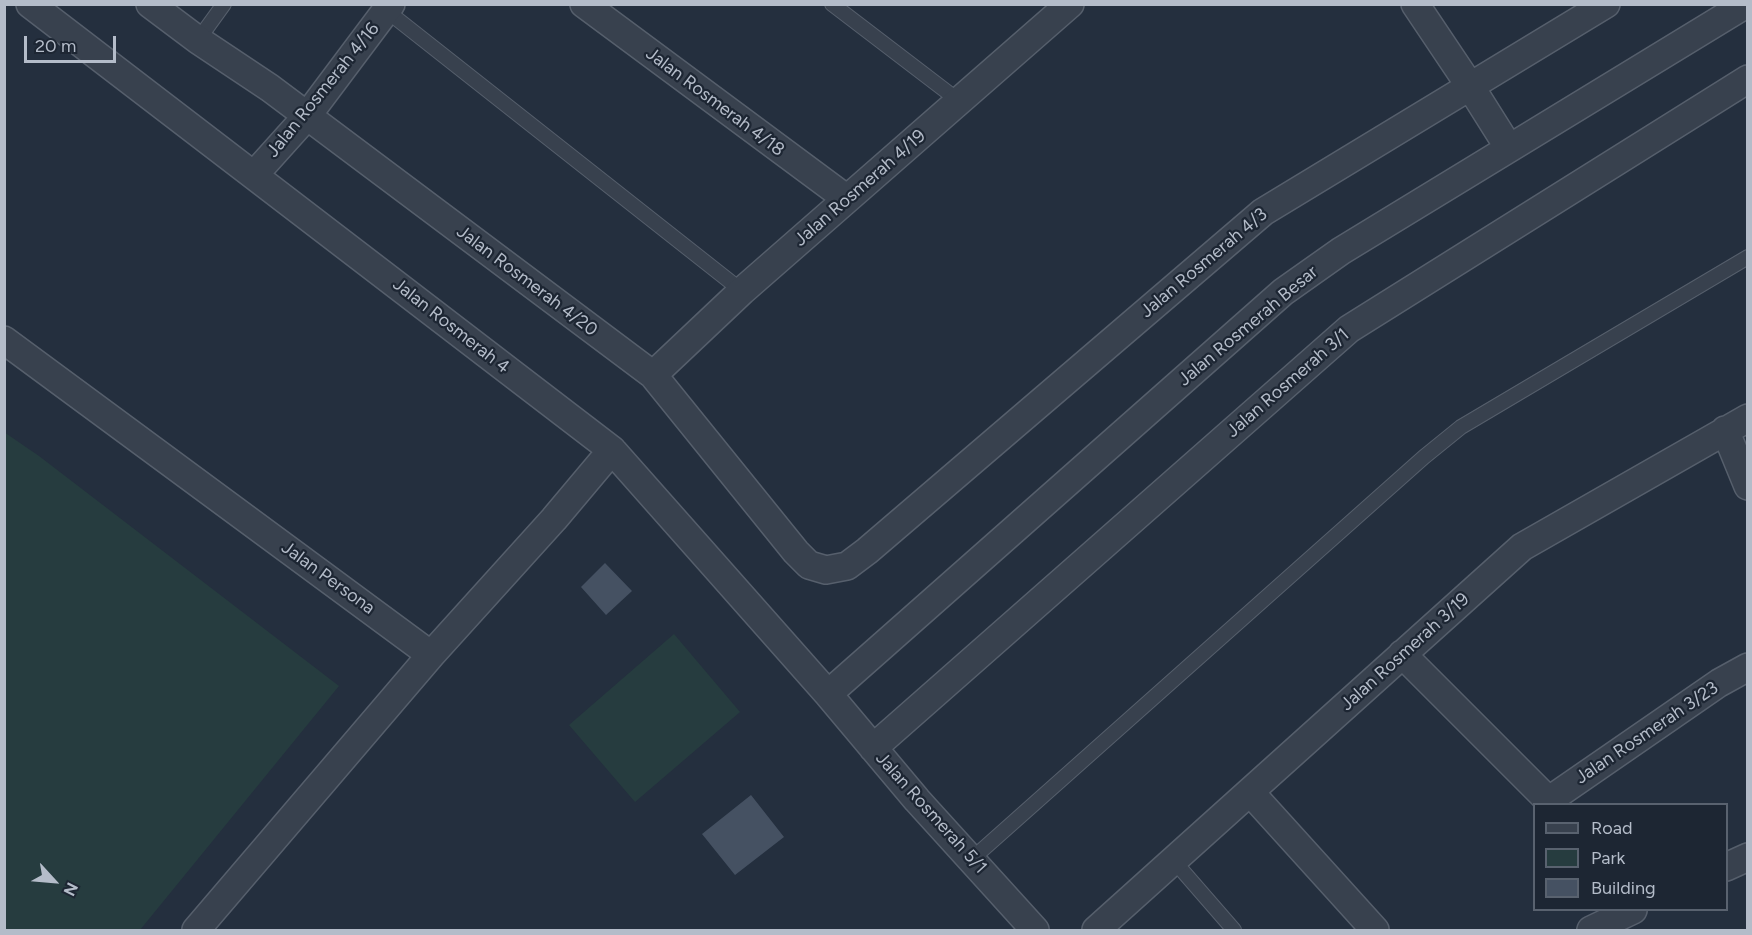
<!DOCTYPE html>
<html>
<head>
<meta charset="utf-8">
<style>
  body { margin:0 }
  #map { position:relative; width:1752px; height:935px; overflow:hidden; background:#242f3e; font-family:Figtree,sans-serif }
  canvas { display:block }
  .frame { position:absolute; inset:0; border:6px solid #b4bcc9; pointer-events:none }
  .legend { position:absolute; left:1533px; top:803px; width:195px; height:108px; box-sizing:border-box; background:#1d2633; border:2px solid #59626f; margin:0; padding:8px 10px; list-style:none; font-size:18px; color:#b4bcc9 }
  .legend li { display:flex; align-items:center; gap:12px; height:30px }
  .legend b { width:30px; border:2px solid #59626f }
  .north { position:absolute; left:24px; top:851px; width:60px; height:60px; -webkit-text-stroke:4px #1d2633; paint-order:stroke; rotate:116deg; font-size:16px; font-weight:700; line-height:24px; text-align:center; color:#b4bcc9 }
  .north::after { content:''; display:block; margin:auto; width:21px; height:27px; background:#b4bcc9; clip-path:polygon(50% 0,100% 100%,50% 72%,0 100%) }
  .scale { position:absolute; left:24px; top:36px; width:92px; height:27px; box-sizing:border-box; border:3px solid #b4bcc9; border-top:0; padding-left:8px; font-size:18px; line-height:21px; white-space:nowrap; color:#b4bcc9; -webkit-text-stroke:4px #1d2633; paint-order:stroke }
</style>
</head>
<body>
<div id="map">
<canvas width="1752" height="935"></canvas>
<div class="frame"></div>
<ul class="legend">
<li><b style="height:8px;background:#38414e"></b>Road</li>
<li><b style="height:16px;background:#263c3f"></b>Park</li>
<li><b style="height:16px;background:#455162"></b>Building</li>
</ul>
<div class="north">N</div>
<div class="scale">20 m</div>
</div>
<script>
const ctx = document.querySelector('canvas').getContext('2d');
ctx.lineJoin = 'round';
function fillPath(path, color) { ctx.fillStyle = color; ctx.fill(path, 'evenodd'); }
const poly = rows => new Path2D(rows.map(r => 'M' + r).join(''));
function stroke(path, color, width, dash) { ctx.strokeStyle = color; ctx.lineWidth = width; ctx.lineCap = dash ? 'butt' : 'round'; ctx.setLineDash(dash || []); ctx.stroke(path); }
function drawText(font, color, halo, rows, align = 'center') {
  ctx.font = font + ' Figtree,sans-serif'; ctx.lineWidth = 4.5; ctx.setLineDash([]); ctx.textBaseline = 'middle'; ctx.strokeStyle = halo; ctx.fillStyle = color; for (const [text, x, y, turn = 0] of rows) {
    ctx.save(); ctx.translate(x, y); ctx.rotate((+turn || 0) * Math.PI / 180); ctx.textAlign = isNaN(turn) ? turn : align; if (halo) ctx.strokeText(text, 0, 0); ctx.fillText(text, 0, 0); ctx.restore();
  }
}
fillPath(poly([
  [4,432,39,456,339,686,140,930,5,930],
  [674,634,740,712,635,802,569,725]
]), '#263c3f');
fillPath(poly([
  [605,563,632,591,606,615,581,587],
  [751,795,784,837,735,875,702,834]
]), '#455162');
const service = poly([
  [832,4,959,101],
  [387,11,742,291],
  [198,40,224,4],
  [972,859,1424,457,1461,427,1748,257],
  [1174,861,1234,930]
]);
const minor = poly([
  [30,4,612,450,828,694,917,800,1035,930],
  [150,4,198,40,270,88,653,375,796,552,809,565,826,570,847,566,867,551,1263,212,1606,4],
  [584,4,847,199],
  [1415,4,1470,86,1509,148],
  [254,175,307,116,391,4],
  [4,340,431,655],
  [653,375,742,291,1070,4],
  [1725,430,1748,486],
  [1402,654,1552,804],
  [828,694,1283,292,1341,251,1746,4],
  [873,748,1349,329,1748,79],
  [1250,792,1375,930],
  [1548,801,1719,683,1748,667],
  [1726,867,1748,857],
  [196,930,431,655,554,519,612,450],
  [1096,930,1522,547,1748,418],
  [1591,930,1633,910]
]);
stroke(service, '#565f6c', 16);
stroke(minor, '#565f6c', 30);
stroke(service, '#38414e', 14);
stroke(minor, '#38414e', 27);
drawText('18px', '#b4bcc9', '#1d2633', [
  ["Jalan Rosmerah 4/16",323,90,-51],
  ["Jalan Rosmerah 4/18",715,102,37],
  ["Jalan Rosmerah 4/19",860,188,-41],
  ["Jalan Rosmerah 4/3",1204,263,-40],
  ["Jalan Rosmerah 4/20",527,281,37],
  ["Jalan Rosmerah 4",451,326,38],
  ["Jalan Rosmerah Besar",1248,326,-40],
  ["Jalan Rosmerah 3/1",1288,383,-41],
  ["Jalan Persona",328,578,36],
  ["Jalan Rosmerah 3/19",1405,652,-42],
  ["Jalan Rosmerah 3/23",1647,733,-34],
  ["Jalan Rosmerah 5/1",931,813,48]
]);
</script>
</body>
</html>
